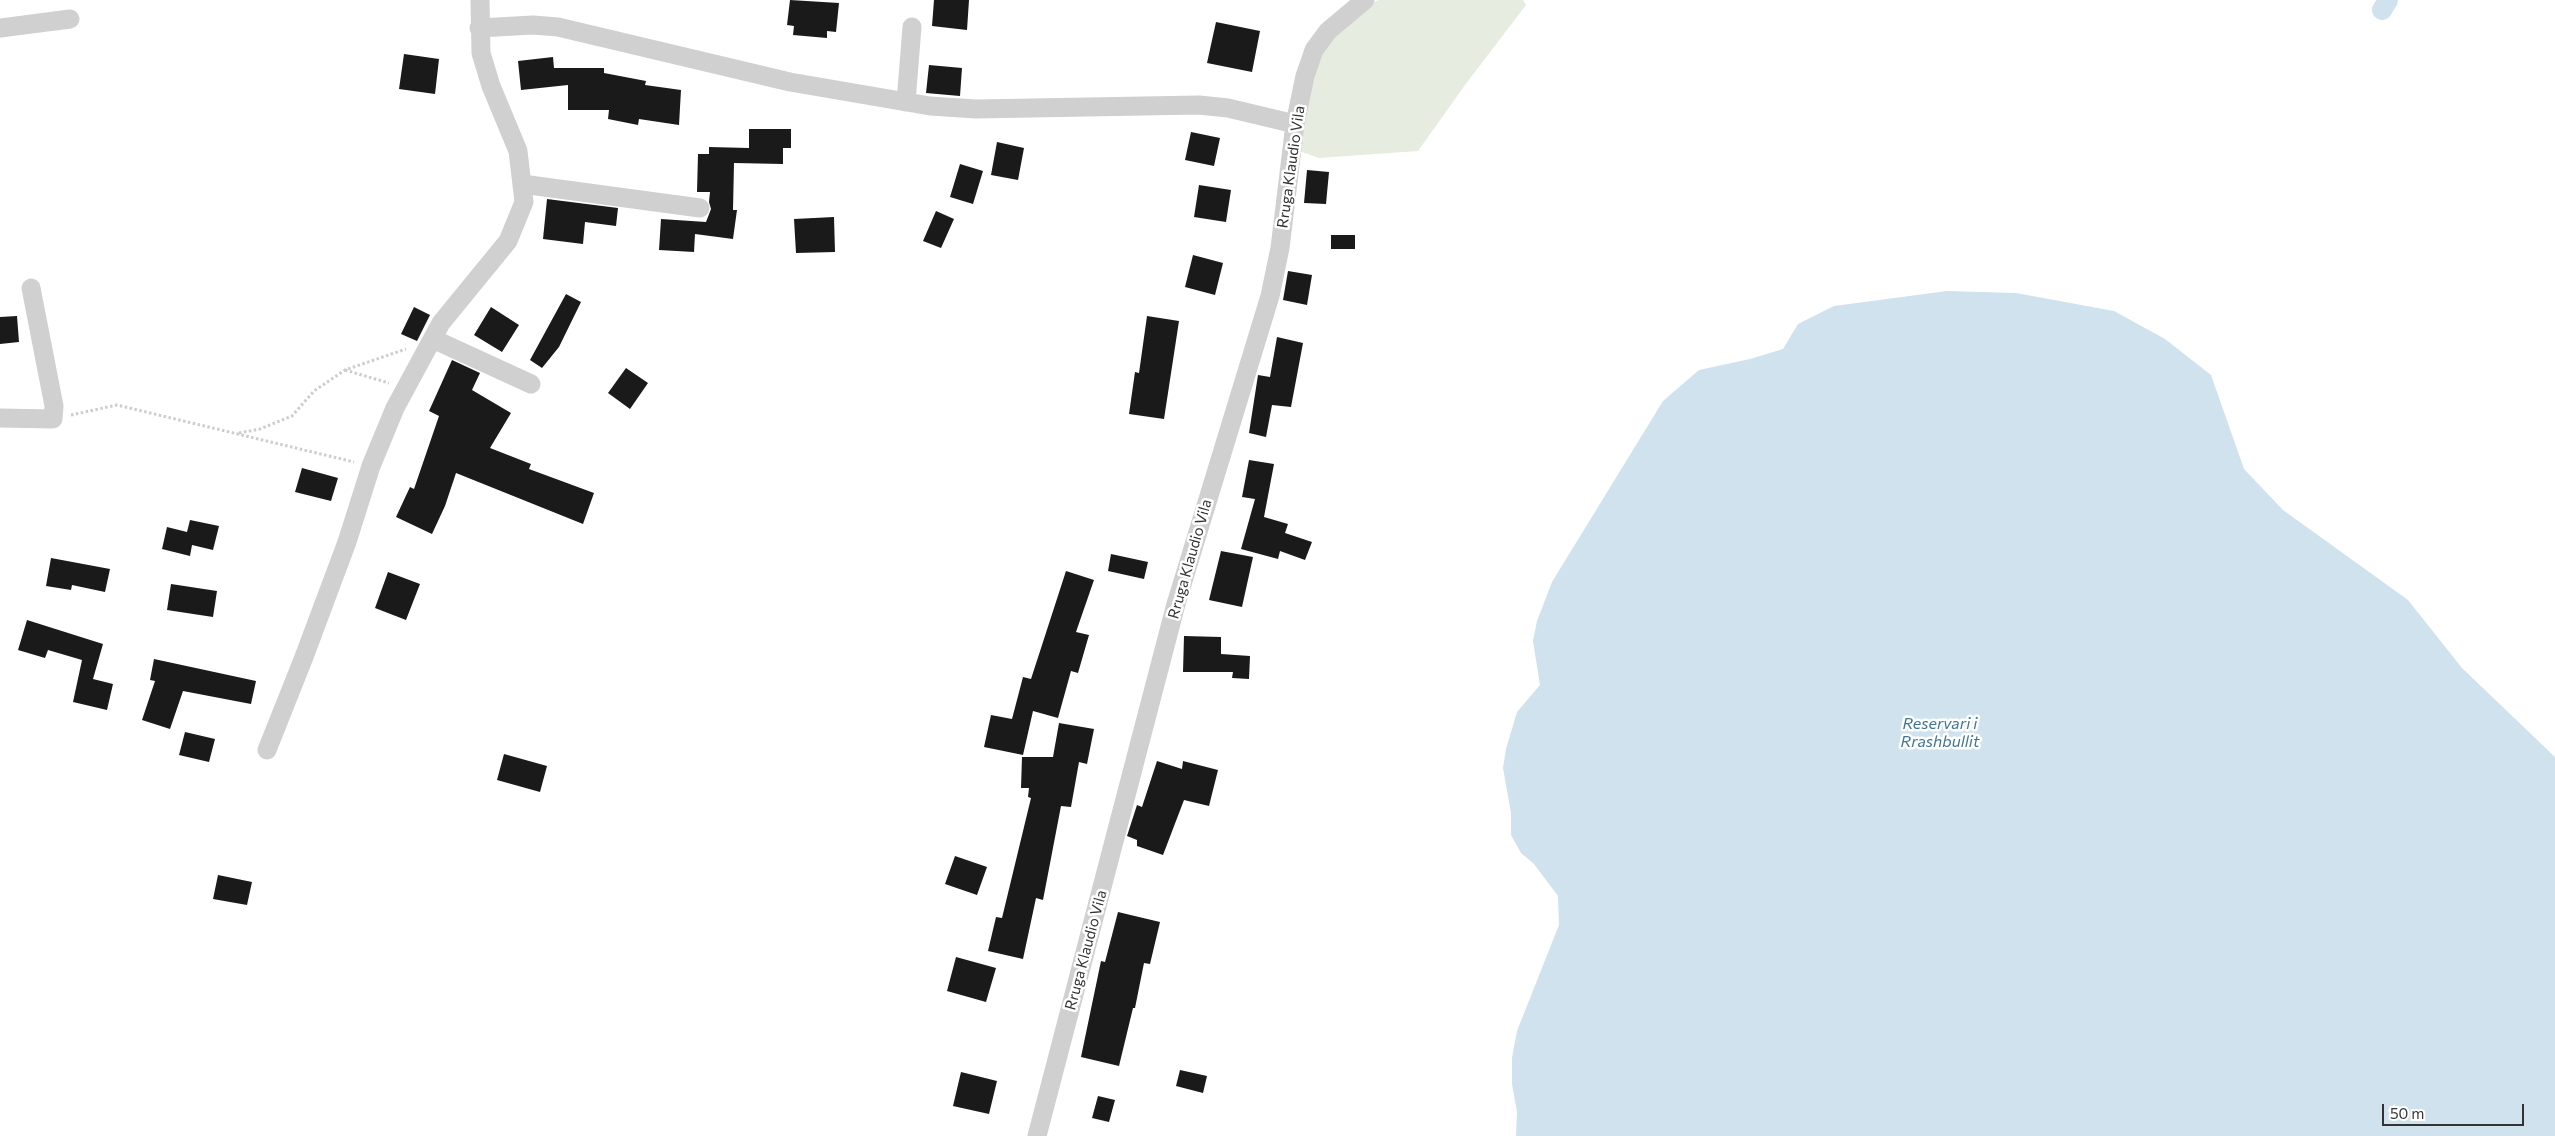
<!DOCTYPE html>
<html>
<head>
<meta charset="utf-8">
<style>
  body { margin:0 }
  #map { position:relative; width:2555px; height:1136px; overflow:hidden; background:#fff; font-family:Commissioner,sans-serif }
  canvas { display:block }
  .scale { position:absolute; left:2382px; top:1104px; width:142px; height:22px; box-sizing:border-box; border:2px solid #333; border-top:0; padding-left:6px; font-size:15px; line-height:18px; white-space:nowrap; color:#333; -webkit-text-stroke:4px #fff; paint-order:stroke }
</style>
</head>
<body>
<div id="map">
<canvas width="2555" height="1136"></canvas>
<div class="scale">50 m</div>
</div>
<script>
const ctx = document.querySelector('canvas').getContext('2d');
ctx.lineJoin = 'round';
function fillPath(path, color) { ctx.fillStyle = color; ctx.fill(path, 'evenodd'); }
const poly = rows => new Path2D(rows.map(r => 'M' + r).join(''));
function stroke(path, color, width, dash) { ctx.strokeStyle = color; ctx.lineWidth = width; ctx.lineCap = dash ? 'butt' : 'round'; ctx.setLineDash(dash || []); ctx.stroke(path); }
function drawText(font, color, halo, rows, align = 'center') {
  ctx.font = font + ' Commissioner,sans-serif'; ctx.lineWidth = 5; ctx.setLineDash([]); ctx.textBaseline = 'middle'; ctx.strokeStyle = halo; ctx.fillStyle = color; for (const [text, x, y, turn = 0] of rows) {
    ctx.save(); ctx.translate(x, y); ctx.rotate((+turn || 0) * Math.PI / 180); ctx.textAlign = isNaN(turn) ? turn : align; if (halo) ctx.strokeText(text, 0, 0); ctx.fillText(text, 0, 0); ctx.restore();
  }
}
fillPath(poly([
  [1379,0,1523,0,1526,5,1465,85,1418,151,1319,158,1299,151,1317,44,1358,8]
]), '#e6ecdf');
fillPath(poly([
  [1947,291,2016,293,2114,311,2165,339,2211,375,2244,469,2283,510,2408,600,2462,668,2555,757,2555,1136,1516,1136,1517,1112,1512,1084,1512,1058,1517,1031,1559,925,1558,896,1534,864,1521,853,1511,835,1511,813,1503,768,1506,749,1517,712,1540,685,1533,641,1537,621,1552,582,1663,401,1699,370,1750,359,1783,349,1798,324,1834,306]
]), '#cfe2ee');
stroke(poly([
  [2382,10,2388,0]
]), '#cfe2ee', 20);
fillPath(poly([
  [790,0,839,3,836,32,827,31,827,38,793,35,794,26,787,25],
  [934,0,969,0,967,30,932,26],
  [1216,22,1260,31,1252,72,1207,63],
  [404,54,439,59,435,94,399,89],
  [553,57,554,68,604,68,604,73,646,81,645,85,681,90,679,125,639,119,638,125,608,119,609,110,568,110,568,85,521,90,518,61],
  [929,65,962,68,960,96,926,93],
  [749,129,791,129,791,148,783,148,783,164,734,163,733,210,737,210,733,239,695,234,694,252,659,250,661,219,706,222,711,209,709,202,710,192,697,192,698,154,709,154,709,147,749,148],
  [1191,132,1220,138,1214,166,1185,160],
  [997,142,1024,148,1018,180,991,175],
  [960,164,983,171,973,204,950,197],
  [1307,170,1329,172,1326,204,1304,203],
  [1199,185,1231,190,1226,222,1194,217],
  [547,199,618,208,616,226,585,222,583,244,543,239],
  [936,211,954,219,941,248,923,241],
  [834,217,835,252,796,253,794,219],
  [1331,235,1355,235,1355,249,1331,249],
  [1193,255,1223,263,1215,295,1185,287],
  [1288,271,1312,275,1307,305,1283,300],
  [566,294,581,302,559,347,542,368,530,360],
  [414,307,430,315,417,341,401,334],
  [491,307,519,325,502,352,474,335],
  [17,316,19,342,0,344,0,317],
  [1147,316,1179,321,1164,419,1129,414,1135,372,1139,373],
  [1277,337,1303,343,1291,407,1272,405,1266,437,1249,433,1258,375,1270,377],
  [452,360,480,373,472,390,511,413,490,448,531,464,529,469,594,493,583,524,456,473,445,506,432,534,396,517,410,487,414,489,439,416,429,411],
  [626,368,648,383,630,409,608,393],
  [1249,460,1274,464,1264,517,1288,524,1285,533,1312,542,1305,560,1280,551,1278,559,1241,549,1255,499,1242,497],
  [302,468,338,478,331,501,295,492],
  [190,520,219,526,213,550,192,545,190,556,162,549,167,527,187,532],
  [1221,551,1253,557,1242,607,1209,600],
  [1111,554,1148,562,1144,579,1108,571],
  [51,558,110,569,105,592,72,585,71,590,46,586],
  [1066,571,1094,580,1076,632,1089,635,1078,673,1071,671,1058,718,1033,711,1023,755,984,747,991,715,1012,719,1023,677,1031,679],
  [388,572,420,584,406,620,375,608],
  [171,584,217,591,213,617,167,610],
  [27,620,103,644,93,679,113,684,107,710,73,702,82,660,48,650,45,658,18,650],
  [1184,636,1221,637,1221,654,1250,656,1249,679,1232,678,1233,672,1183,672],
  [154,659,256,681,251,704,183,691,170,729,142,720,155,681,150,680],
  [1059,723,1094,729,1087,764,1079,762,1071,807,1061,806,1043,900,1036,898,1023,959,988,951,996,917,1002,918,1031,798,1028,797,1029,788,1021,788,1022,757,1053,757],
  [185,732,215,739,209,762,179,755],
  [504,754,547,766,540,792,497,780],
  [1157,761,1182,769,1183,761,1218,770,1209,806,1184,800,1163,855,1137,846,1137,840,1127,836,1137,805,1142,807],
  [955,856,987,867,977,895,945,884],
  [218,875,252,882,247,905,213,899],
  [1118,912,1160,922,1150,964,1144,963,1135,1008,1133,1008,1119,1066,1081,1057,1101,961,1105,962],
  [956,957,996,968,986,1002,947,991],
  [1180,1070,1207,1076,1203,1093,1176,1086],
  [961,1072,997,1081,989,1114,953,1106],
  [1098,1096,1115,1100,1109,1122,1092,1118]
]), '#1a1a1a');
stroke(poly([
  [345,370,389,383],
  [71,415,117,405,354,462],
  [239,433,260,429,292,416,314,391,345,370,406,349]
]), '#cdcdcd', 3, [2.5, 2.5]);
stroke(poly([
  [0,28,70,19],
  [479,28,533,25,558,27,790,82,930,106,976,109,1199,105,1228,108,1295,124],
  [906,102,912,27],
  [522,184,700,208],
  [433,339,531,384],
  [0,418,53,419,54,406,31,288],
  [267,750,304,657,347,542,371,466,395,408,441,323,508,241,524,202,518,151,491,86,481,53,480,0],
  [1037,1136,1176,604,1270,296,1280,248,1295,124,1305,76,1314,50,1328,31,1365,0]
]), '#d0d0d0', 19);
drawText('15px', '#333', '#fff', [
  ["Rruga Klaudio Vila",1291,167,-82],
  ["Rruga Klaudio Vila",1190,559,-74],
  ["Rruga Klaudio Vila",1086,950,-75]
]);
drawText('italic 16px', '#3f7597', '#fff', [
  ["Reservari i",1940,724],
  ["Rrashbullit",1940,742]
]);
</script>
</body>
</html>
